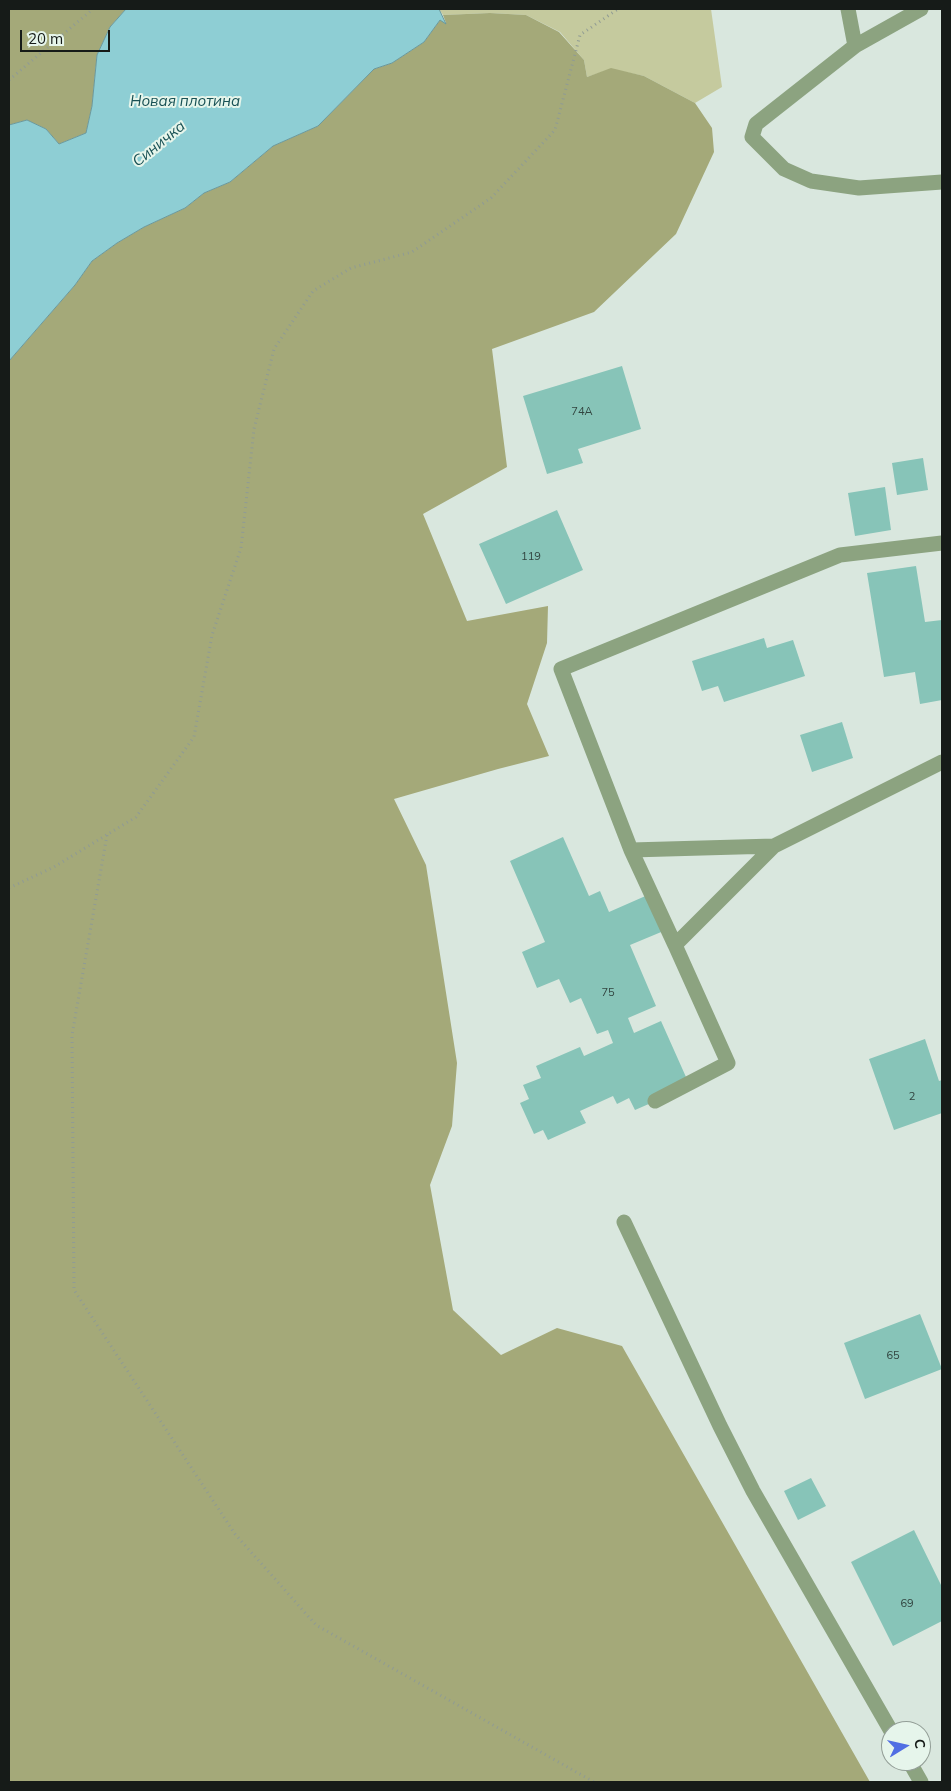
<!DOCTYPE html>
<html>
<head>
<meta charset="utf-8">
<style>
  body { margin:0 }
  #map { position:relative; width:951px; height:1791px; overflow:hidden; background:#d9e7de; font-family:Mulish,sans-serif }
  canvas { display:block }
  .frame { position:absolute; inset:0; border:10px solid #161b18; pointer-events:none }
  .north { position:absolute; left:881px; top:1721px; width:50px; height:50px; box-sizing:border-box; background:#e6f5eb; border:1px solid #939e97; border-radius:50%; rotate:81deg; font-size:14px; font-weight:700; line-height:20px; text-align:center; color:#161b18 }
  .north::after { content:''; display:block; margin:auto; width:18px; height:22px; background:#516ee3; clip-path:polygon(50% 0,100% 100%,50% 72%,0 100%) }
  .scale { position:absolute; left:20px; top:30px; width:90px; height:22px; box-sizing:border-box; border:2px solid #161b18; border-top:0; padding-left:6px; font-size:15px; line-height:18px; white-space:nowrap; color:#161b18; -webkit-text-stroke:4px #e6f5eb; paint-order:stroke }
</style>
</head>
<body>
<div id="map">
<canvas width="951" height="1791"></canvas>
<div class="frame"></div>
<div class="north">С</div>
<div class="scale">20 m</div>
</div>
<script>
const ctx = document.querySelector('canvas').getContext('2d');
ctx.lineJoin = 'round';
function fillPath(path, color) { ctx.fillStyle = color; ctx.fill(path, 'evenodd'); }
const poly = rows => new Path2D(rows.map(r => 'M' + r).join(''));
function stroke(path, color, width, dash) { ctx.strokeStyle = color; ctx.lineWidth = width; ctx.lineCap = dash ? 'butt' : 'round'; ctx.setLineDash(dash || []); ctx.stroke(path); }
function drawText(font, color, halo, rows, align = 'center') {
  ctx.font = font + ' Mulish,sans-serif'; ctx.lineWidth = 4; ctx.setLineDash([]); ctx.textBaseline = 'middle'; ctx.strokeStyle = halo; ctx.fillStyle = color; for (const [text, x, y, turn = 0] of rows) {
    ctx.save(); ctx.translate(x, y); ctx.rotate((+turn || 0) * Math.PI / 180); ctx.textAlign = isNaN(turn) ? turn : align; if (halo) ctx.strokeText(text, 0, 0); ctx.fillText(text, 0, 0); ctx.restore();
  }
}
fillPath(poly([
  [439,9,711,9,722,87,695,103,644,76,611,69,587,77,584,60,560,32,526,15,490,13,443,15]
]), '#c5ca9e');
fillPath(poly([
  [9,9,126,9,110,27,97,55,92,106,86,133,59,144,46,129,27,120,9,125],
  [490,13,526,15,559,32,584,60,587,77,611,68,644,76,695,103,712,128,714,152,676,234,594,312,492,349,507,467,423,514,467,621,548,606,547,643,527,704,549,756,498,769,394,799,426,865,457,1063,452,1126,430,1185,453,1310,501,1355,557,1328,622,1346,870,1782,9,1782,9,361,75,285,92,261,117,243,144,227,185,208,204,193,230,182,273,146,318,126,374,69,392,63,424,42,440,20,446,23,443,15]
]), '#a4a979');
const water = poly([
  [126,9,439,9,446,24,440,20,424,42,392,63,374,69,318,126,273,146,230,182,204,193,185,208,144,227,117,243,92,261,75,285,9,361,9,125,27,120,46,129,59,144,86,133,92,106,97,55,110,27,126,9]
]);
fillPath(water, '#8eced4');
stroke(water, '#6a989c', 1);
fillPath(poly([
  [622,366,641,429,578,449,583,463,547,474,523,396],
  [923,458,928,490,897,495,892,463],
  [885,487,891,530,855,536,848,493],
  [557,510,583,570,506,604,479,544],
  [916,566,925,622,942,620,942,700,920,704,915,672,884,677,867,573],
  [764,638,767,648,793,640,805,676,724,702,718,686,702,691,692,661],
  [842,722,853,758,812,772,800,735],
  [563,837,589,896,600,891,609,912,650,894,666,930,630,945,656,1006,628,1018,634,1033,661,1021,690,1086,635,1110,629,1098,617,1104,613,1096,580,1111,586,1123,548,1140,543,1130,534,1134,520,1103,529,1099,523,1085,541,1078,536,1066,580,1047,584,1056,613,1043,608,1030,597,1034,581,998,570,1003,559,979,537,988,522,952,545,942,510,861],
  [925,1039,939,1081,942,1080,942,1113,894,1130,869,1059],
  [920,1314,942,1369,865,1399,844,1343],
  [811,1478,826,1506,798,1520,784,1491],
  [914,1530,942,1587,942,1621,893,1646,851,1562]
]), '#87c4b8');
stroke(poly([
  [9,80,93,9],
  [107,835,72,1035,74,1290,235,1534,316,1625,594,1782],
  [9,888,54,867,136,817,194,737,212,635,241,548,254,429,274,349,313,291,351,268,412,252,491,198,555,130,580,35,618,9]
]), '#909b94', 3, [1, 4]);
stroke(poly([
  [848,9,855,46,756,124,752,137,784,169,811,181,859,188,942,182],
  [855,46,921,9],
  [942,543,840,555,561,669,631,850,774,846,942,762],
  [631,850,675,945,774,846],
  [655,1101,728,1063,675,945],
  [624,1222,720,1426,753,1491,891,1731],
  [909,1761,921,1782]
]), '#8ca380', 15);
drawText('11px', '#324540', null, [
  ["74А",582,412],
  ["119",531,557],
  ["75",608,993],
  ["2",912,1097],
  ["65",893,1356],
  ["69",907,1604]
]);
drawText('italic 15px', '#185155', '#e6f5eb', [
  ["Новая плотина",185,101],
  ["Синичка",159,144,-39]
]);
</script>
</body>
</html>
